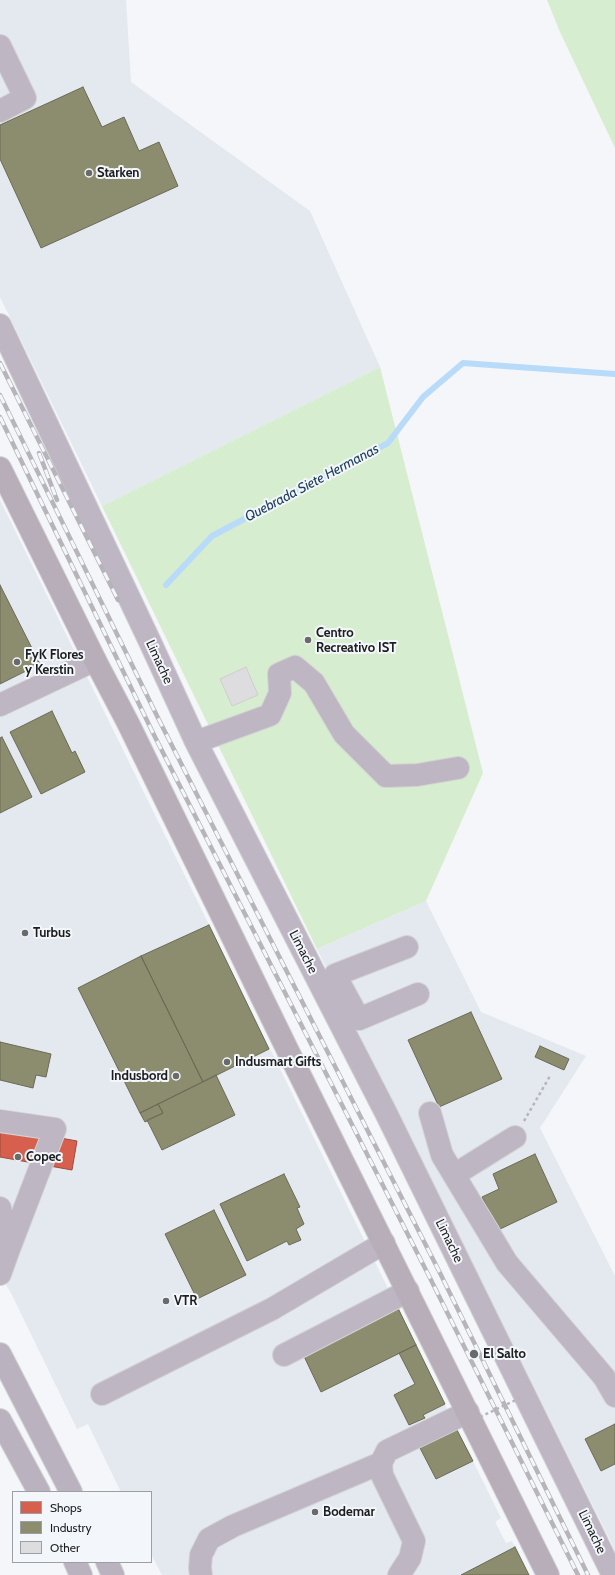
<!DOCTYPE html>
<html>
<head>
<meta charset="utf-8">
<style>
  body { margin:0 }
  #map { position:relative; width:615px; height:1575px; overflow:hidden; background:#f4f6f9; font-family:Cabin,sans-serif }
  canvas { display:block }
  .legend { position:absolute; left:12px; top:1491px; width:140px; height:72px; box-sizing:border-box; background:#f3f6fa; border:1px solid #9da0a2; margin:0; padding:5px 7px; list-style:none; font-size:12px; color:#1d1e1f }
  .legend li { display:flex; align-items:center; gap:8px; height:20px }
  .legend b { width:20px; border:1px solid #9da0a2 }
</style>
</head>
<body>
<div id="map">
<canvas width="615" height="1575"></canvas>
<ul class="legend">
<li><b style="height:11px;background:#d6604d"></b>Shops</li>
<li><b style="height:11px;background:#8c8c6e"></b>Industry</li>
<li><b style="height:11px;background:#dddddf"></b>Other</li>
</ul>
</div>
<script>
const ctx = document.querySelector('canvas').getContext('2d');
ctx.lineJoin = 'round';
function fillPath(path, color) { ctx.fillStyle = color; ctx.fill(path, 'evenodd'); }
const poly = rows => new Path2D(rows.map(r => 'M' + r).join(''));
function stroke(path, color, width, dash) { ctx.strokeStyle = color; ctx.lineWidth = width; ctx.lineCap = dash ? 'butt' : 'round'; ctx.setLineDash(dash || []); ctx.stroke(path); }
function drawText(font, color, halo, rows, align = 'center') {
  ctx.font = font + ' Cabin,sans-serif'; ctx.lineWidth = 4; ctx.setLineDash([]); ctx.textBaseline = 'middle'; ctx.strokeStyle = halo; ctx.fillStyle = color; for (const [text, x, y, turn = 0] of rows) {
    ctx.save(); ctx.translate(x, y); ctx.rotate((+turn || 0) * Math.PI / 180); ctx.textAlign = isNaN(turn) ? turn : align; if (halo) ctx.strokeText(text, 0, 0); ctx.fillText(text, 0, 0); ctx.restore();
  }
}
fillPath(poly([
  [0,0,126,0,131,82,310,211,380,367,102,506,0,297],
  [0,500,501,1518,495,1522,506,1543,512,1541,529,1575,162,1575,151,1554,151,1492,121,1492,88,1424,77,1429,11,1293,0,1275],
  [426,901,481,1012,586,1056,540,1128,615,1276,615,1550,317,949]
]), '#e4e8ef');
fillPath(poly([
  [547,0,615,0,615,148,560,32],
  [380,367,483,773,426,901,317,949,102,506]
]), '#d7edcf');
const shops = poly([
  [0,1127,77,1141,72,1170,0,1157,0,1127]
]);
fillPath(shops, '#d6604d');
stroke(shops, '#9e4c3f', 1);
const industry = poly([
  [83,87,102,127,124,117,139,151,159,142,178,186,41,248,0,159,0,125,83,87],
  [0,585,40,664,0,684,0,585],
  [52,711,72,753,75,751,85,772,41,794,10,732,52,711],
  [2,737,32,797,0,813,0,738,2,737],
  [209,925,269,1049,203,1082,141,956,209,925],
  [141,956,203,1082,140,1113,78,988,141,956],
  [471,1012,502,1079,439,1107,408,1040,471,1012],
  [0,1042,51,1054,46,1077,36,1075,33,1088,0,1080,0,1042],
  [540,1046,569,1059,564,1070,535,1057,540,1046],
  [216,1075,235,1115,162,1150,147,1120,163,1113,158,1104,216,1075],
  [158,1104,163,1113,145,1122,140,1113,158,1104],
  [535,1154,557,1202,498,1230,482,1197,499,1189,493,1174,535,1154],
  [284,1174,300,1207,297,1208,304,1224,296,1229,301,1240,289,1245,287,1241,247,1261,220,1204,284,1174],
  [214,1210,246,1275,197,1299,165,1234,214,1210],
  [396,1304,416,1345,321,1392,301,1350,396,1304],
  [416,1345,445,1404,423,1415,425,1418,409,1425,394,1395,415,1384,399,1353,416,1345],
  [615,1424,615,1464,601,1471,585,1439,615,1424],
  [457,1430,473,1461,436,1479,420,1448,457,1430],
  [515,1547,529,1575,461,1575,515,1547]
]);
fillPath(industry, '#8c8c6e');
stroke(industry, '#6b6b56', 1);
stroke(poly([
  [166,585,212,536,388,443,423,397,463,363,615,374]
]), '#b8dbf9', 6);
const building = poly([
  [246,667,258,695,232,706,220,679,246,667]
]);
fillPath(building, '#dddddf');
stroke(building, '#ceced0', 1);
const minor = poly([
  [0,46,25,98,0,111],
  [0,325,151,644,196,742,386,1113,613,1575],
  [0,705,95,660],
  [196,742,270,715,280,693,279,674,295,667,314,683,344,734,386,776,417,775,458,768],
  [407,947,335,975,359,1019,418,994],
  [430,1113,442,1155,507,1263,604,1377,615,1396],
  [0,1121,55,1129,9,1249],
  [454,1175,515,1137],
  [0,1208,9,1249,0,1274],
  [284,1355,408,1291],
  [102,1394,272,1309,384,1243],
  [201,1575,200,1568,201,1555,209,1539,233,1526,381,1463],
  [399,1575,410,1558,414,1541,382,1475,381,1463,387,1451,468,1412]
]);
const major = poly([
  [0,468,95,660,128,723,289,1053,548,1575]
]);
const highway = poly([
  [0,1354,71,1492],
  [0,1420,39,1492],
  [75,1562,81,1575],
  [107,1562,113,1575]
]);
stroke(minor, '#d2d3d5', 24);
stroke(major, '#d2d3d5', 24);
stroke(highway, '#d2d3d5', 24);
stroke(poly([
  [524,1121,550,1076]
]), '#b9b5bd', 2.5, [3, 3]);
stroke(minor, '#beb6c2', 22);
stroke(major, '#b7aeba', 22);
stroke(highway, '#bab2be', 22);
const rail = poly([
  [0,363,118,600],
  [0,395,159,720,440,1273,588,1575],
  [0,417,154,735,430,1278,578,1575],
  [39,453,57,500]
]);
stroke(rail, '#b8b5ba', 4.5);
stroke(rail, '#f3f6fa', 3, [9]);
stroke(poly([
  [480,1417,520,1398]
]), '#b9b5bd', 2.5, [3, 3]);
for (const [x, y, r, color] of [
  [89,173,4,"#686a6b"],
  [308,640,4,"#686a6b"],
  [17,662,4,"#686a6b"],
  [25,933,4,"#686a6b"],
  [227,1062,4,"#686a6b"],
  [176,1076,4,"#686a6b"],
  [18,1157,4,"#686a6b"],
  [166,1301,4,"#686a6b"],
  [474,1354,5,"#686a6b"],
  [315,1512,4,"#686a6b"]
]) { const dot = new Path2D(); dot.arc(x, y, r, 0, 2 * Math.PI); ctx.fillStyle = color; ctx.fill(dot); stroke(dot, '#f3f6fa', 1.5); }
drawText('bold 13px', '#1d1e1f', '#f3f6fa', [
  ["Starken",97,173],
  ["Centro",316,633],
  ["Recreativo IST",316,648],
  ["FyK Flores",25,655],
  ["y Kerstin",25,670],
  ["Turbus",33,933],
  ["Indusmart Gifts",235,1062],
  ["Indusbord",168,1076,"right"],
  ["Copec",26,1157],
  ["VTR",174,1301],
  ["El Salto",483,1354],
  ["Bodemar",323,1512]
], 'left');
drawText('13px', '#1d1e1f', '#f3f6fa', [
  ["Limache",159,662,65],
  ["Limache",303,952,63],
  ["Limache",449,1241,64],
  ["Limache",592,1532,64]
]);
drawText('italic 14px', '#1e415d', '#f3f6fa', [
  ["Quebrada Siete Hermanas",312,483,-28]
]);
</script>
</body>
</html>
